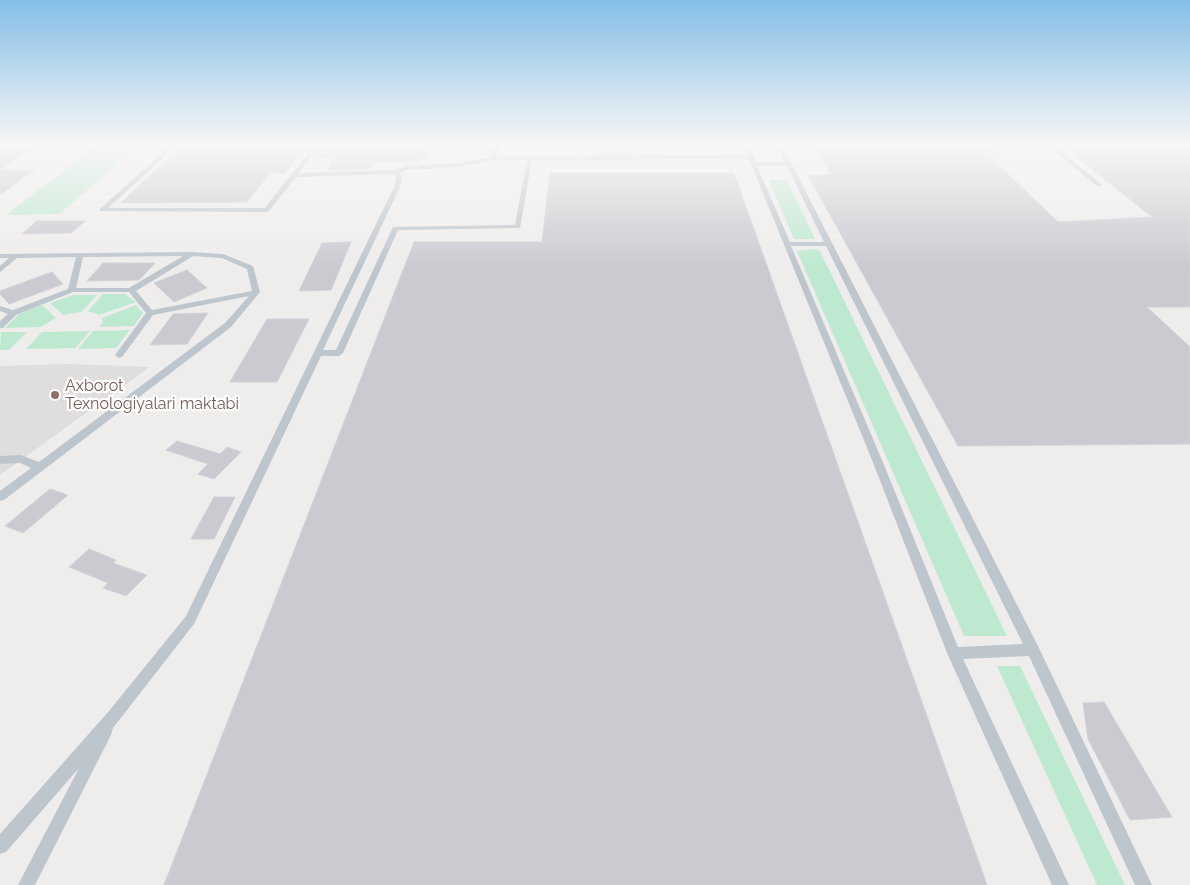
<!DOCTYPE html>
<html>
<head>
<meta charset="utf-8">
<style>
  body { margin:0 }
  canvas { display:block; background:#efecec }
</style>
</head>
<body>
<canvas width="1190" height="885"></canvas>
<script>
const ctx = document.querySelector('canvas').getContext('2d');
ctx.lineJoin = 'round';
function fillPath(path, color) { ctx.fillStyle = color; ctx.fill(path, 'evenodd'); }
const poly = rows => new Path2D(rows.map(r => 'M' + r).join(''));
function stroke(path, color, width, dash) { ctx.strokeStyle = color; ctx.lineWidth = width; ctx.lineCap = dash ? 'butt' : 'round'; ctx.setLineDash(dash || []); ctx.stroke(path); }
function drawText(font, color, halo, rows, align = 'center') {
  ctx.font = font + ' Raleway,sans-serif'; ctx.lineWidth = 4.5; ctx.setLineDash([]); ctx.textBaseline = 'middle'; ctx.strokeStyle = halo; ctx.fillStyle = color; for (const [text, x, y, turn = 0] of rows) {
    ctx.save(); ctx.translate(x, y); ctx.rotate((+turn || 0) * Math.PI / 180); ctx.textAlign = isNaN(turn) ? turn : align; if (halo) ctx.strokeText(text, 0, 0); ctx.fillText(text, 0, 0); ctx.restore();
  }
}
fillPath(poly([
  [68,364,150,367,0,475,0,366]
]), '#e0dedd');
fillPath(poly([
  [100,143,143,143,59,214,6,215],
  [769,180,787,180,815,239,794,239],
  [816,249,820,251,1007,636,964,636,797,251],
  [103,294,125,294,136,302,99,315,88,311],
  [74,295,97,295,81,312,63,315,50,303],
  [42,305,56,318,40,327,5,328,19,314],
  [136,305,143,313,134,326,100,327,103,322,102,318],
  [130,330,116,348,78,349,93,331],
  [90,331,75,348,26,349,42,332],
  [1,332,27,332,9,350,0,350],
  [997,666,1020,666,1125,885,1097,885]
]), '#bee9d1');
const building = poly([
  [185,143,313,143,302,158,297,158,285,173,270,173,247,202,121,203,185,143],
  [324,143,432,143,426,158,422,158,420,162,373,162,369,169,327,170,335,157,313,158,324,143],
  [812,143,987,143,1000,157,989,156,1058,222,1152,217,1059,143,1178,143,1190,151,1190,307,1147,307,1190,347,1190,444,958,446,808,175,831,175,812,143],
  [33,147,0,170,34,170,0,195,0,148,33,147],
  [550,173,734,173,987,885,164,885,414,242,542,242,550,173],
  [37,221,85,221,71,233,22,234,37,221],
  [351,242,331,290,299,291,322,243,351,242],
  [103,263,155,263,139,280,87,281,103,263],
  [187,270,207,288,174,302,154,283,187,270],
  [52,272,63,284,9,304,0,294,0,291,52,272],
  [208,313,187,344,150,345,173,314,208,313],
  [267,319,309,319,277,382,230,382,267,319],
  [177,441,220,454,227,447,241,452,214,479,198,474,208,464,166,450,177,441],
  [50,489,68,495,23,533,5,526,50,489],
  [214,497,235,497,214,539,191,539,214,497],
  [89,549,116,560,113,563,147,575,126,596,103,588,108,583,69,567,89,549],
  [1104,702,1172,817,1130,820,1088,739,1083,703,1104,702]
]);
fillPath(building, '#cacbd1');
stroke(building, '#d1d2d7', 1);
fillPath(poly([
  [173,143,180,143,108,208,265,208,316,143,322,143,299,173,396,170,406,166,458,163,491,157,495,143,501,143,497,156,747,155,742,143,748,143,756,162,785,162,775,143,781,143,1038,646,1152,885,1135,885,1029,656,963,659,1069,885,1052,885,947,653,872,460,749,159,532,160,520,228,398,230,343,353,339,356,321,356,194,624,113,728,111,735,35,885,18,885,79,768,6,852,0,854,0,834,109,711,186,616,394,187,396,179,395,174,296,177,269,211,267,212,100,211,100,209,173,143],
  [494,160,527,160,515,225,393,227,336,350,323,350,400,187,402,179,400,173,407,170,458,167,494,160],
  [757,166,787,166,824,242,790,242,757,166],
  [791,246,826,246,1023,644,958,647,882,460,791,246],
  [1044,143,1051,143,1101,184,1101,186,1097,186,1044,143],
  [191,252,223,254,253,266,260,292,231,327,4,500,0,501,0,491,31,468,20,463,0,464,0,456,21,455,39,462,225,323,249,296,153,315,122,357,119,358,115,355,146,313,129,292,73,292,16,315,3,328,0,328,0,321,8,314,0,311,0,306,13,310,68,289,76,257,17,258,0,272,0,266,9,258,0,258,0,254,191,252],
  [183,256,129,288,76,288,83,257,183,256],
  [193,256,222,258,247,269,252,291,152,310,136,291,193,256]
]), '#bec6cd');
const sky = ctx.createLinearGradient(0, 0, 0, 267);
sky.addColorStop(0, '#84bee6');
sky.addColorStop(0.54, '#f8f6f6');
sky.addColorStop(1, '#f8f6f600');
ctx.fillStyle = sky;
ctx.fillRect(0, 0, 1190, 267);
for (const [x, y, r, color] of [
  [55,395,5,"#8d6e63"]
]) { const dot = new Path2D(); dot.arc(x, y, r, 0, 2 * Math.PI); ctx.fillStyle = color; ctx.fill(dot); stroke(dot, '#fff', 2); }
drawText('16px', '#785e54', '#fff', [
  ["Axborot",65,386],
  ["Texnologiyalari maktabi",65,404]
], 'left');
</script>
</body>
</html>
